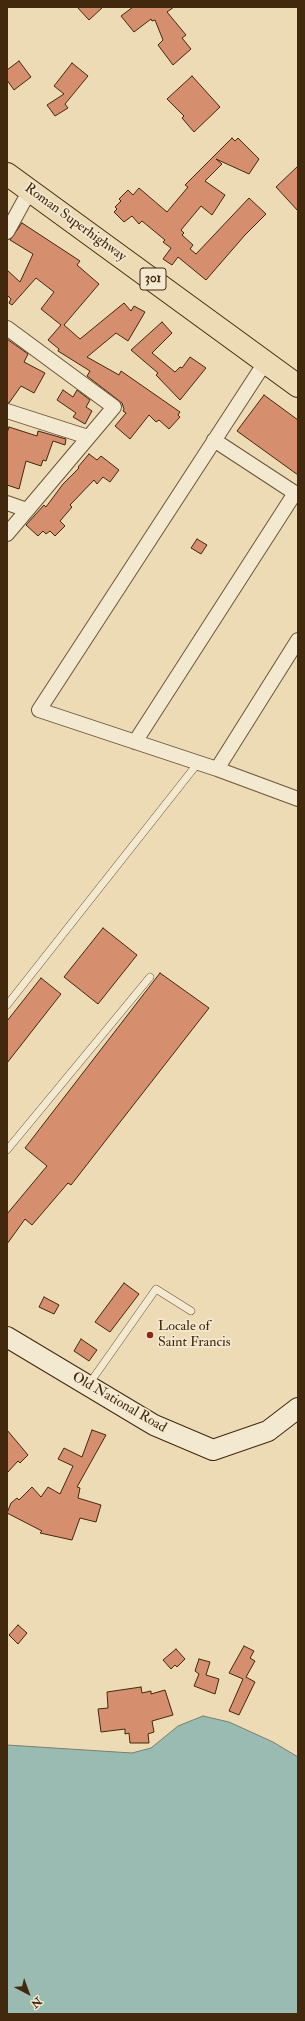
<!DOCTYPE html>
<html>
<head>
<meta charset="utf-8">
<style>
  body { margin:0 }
  #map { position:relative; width:305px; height:2021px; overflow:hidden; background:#eddbb6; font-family:"IM FELL Double Pica",serif }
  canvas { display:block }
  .frame { position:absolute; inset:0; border:8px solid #42280d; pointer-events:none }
  .north { position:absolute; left:8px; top:1973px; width:40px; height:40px; -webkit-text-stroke:3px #f3e8d0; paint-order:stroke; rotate:139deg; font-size:11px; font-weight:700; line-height:16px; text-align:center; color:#42280d }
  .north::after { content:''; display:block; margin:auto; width:14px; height:18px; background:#42280d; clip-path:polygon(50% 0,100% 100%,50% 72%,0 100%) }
</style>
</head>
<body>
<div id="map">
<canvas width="305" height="2021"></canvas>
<div class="frame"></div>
<div class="north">N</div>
</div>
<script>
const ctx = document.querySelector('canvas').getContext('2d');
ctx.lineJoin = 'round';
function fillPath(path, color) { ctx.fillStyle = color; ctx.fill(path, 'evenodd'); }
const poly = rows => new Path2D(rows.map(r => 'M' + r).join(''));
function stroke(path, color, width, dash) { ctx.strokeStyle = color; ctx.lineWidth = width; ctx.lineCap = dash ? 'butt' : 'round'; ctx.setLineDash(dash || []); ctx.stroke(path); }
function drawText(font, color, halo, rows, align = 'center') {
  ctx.font = font + ' "IM FELL Double Pica",serif'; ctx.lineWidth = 3.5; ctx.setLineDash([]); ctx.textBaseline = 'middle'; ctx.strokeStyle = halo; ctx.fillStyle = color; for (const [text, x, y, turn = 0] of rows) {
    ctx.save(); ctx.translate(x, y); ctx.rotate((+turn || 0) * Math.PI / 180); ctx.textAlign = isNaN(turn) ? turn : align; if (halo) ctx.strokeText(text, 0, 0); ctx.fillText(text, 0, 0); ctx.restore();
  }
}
const water = poly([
  [203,1716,229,1722,273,1742,298,1757,298,2014,7,2014,7,1745,132,1753,151,1748,178,1726,203,1716]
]);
fillPath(water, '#99bbb1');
stroke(water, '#76806f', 1);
const building = poly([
  [77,7,103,7,89,20,77,7],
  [133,7,174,7,167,12,186,35,182,38,191,49,173,65,158,45,163,40,155,20,152,21,151,19,134,32,121,16,133,7],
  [19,61,31,77,14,90,7,80,7,70,19,61],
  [72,63,88,76,65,104,68,108,55,116,47,105,64,94,54,86,72,63],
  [192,76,220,107,194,132,182,118,184,116,167,99,192,76],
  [232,138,235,141,238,138,259,159,249,174,216,159,222,164,205,181,225,195,212,215,201,206,181,230,184,233,182,235,193,245,190,249,196,254,249,198,266,214,245,235,206,280,178,257,172,265,163,259,171,248,163,242,165,240,142,221,139,224,132,216,124,222,114,212,117,209,115,207,121,201,119,199,128,190,133,195,139,188,167,212,188,187,185,185,232,138],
  [298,166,298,211,276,187,298,166],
  [22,223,80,261,77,265,99,284,64,325,80,339,124,303,131,311,134,306,145,312,128,341,116,333,87,357,119,375,121,371,180,412,178,415,180,417,169,429,159,420,156,422,149,415,130,439,115,426,126,413,123,411,124,409,122,403,87,376,90,371,58,351,59,349,48,340,61,325,41,309,54,292,36,278,12,305,9,303,11,299,7,295,7,270,20,282,33,254,10,240,22,223],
  [162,322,172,333,152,353,175,372,180,367,182,368,190,357,206,368,180,400,156,375,158,373,131,350,162,322],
  [7,339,28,354,24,362,45,373,34,393,21,386,9,403,7,403,7,339],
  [63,390,73,397,77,390,90,400,86,407,92,411,85,424,73,417,76,413,57,400,63,390],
  [264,395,298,420,298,475,237,431,264,395],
  [9,427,37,436,38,431,66,439,65,445,53,441,46,461,43,460,41,466,26,461,19,489,7,485,7,433,9,427],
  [89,454,97,460,101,456,119,470,110,482,103,477,97,484,94,480,70,505,72,507,60,521,65,526,55,536,50,531,46,534,43,531,38,536,26,525,44,505,46,507,63,484,79,468,78,467,89,454],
  [197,539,207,545,201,554,191,548,197,539],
  [103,928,137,955,98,1004,64,977,103,928],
  [160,973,209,1008,71,1185,68,1183,32,1225,25,1219,7,1244,7,1214,47,1166,25,1148,160,973],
  [41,978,61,994,7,1063,7,1021,41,978],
  [124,1283,139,1294,110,1332,95,1322,124,1283],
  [44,1297,59,1305,54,1314,39,1307,44,1297],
  [81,1339,97,1350,89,1361,74,1351,81,1339],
  [7,1430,28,1455,20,1463,18,1461,7,1473,7,1430],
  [92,1430,106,1435,77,1487,80,1488,78,1498,101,1505,96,1522,80,1518,72,1540,40,1533,42,1531,7,1513,11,1503,17,1498,19,1500,32,1487,41,1497,48,1487,60,1494,73,1466,58,1459,64,1448,82,1457,92,1430],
  [18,1625,27,1633,18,1644,9,1635,18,1625],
  [244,1646,254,1651,250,1658,255,1661,246,1677,255,1682,239,1715,229,1711,243,1679,229,1673,244,1646],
  [176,1649,185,1659,177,1667,175,1665,171,1669,163,1660,176,1649],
  [199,1659,210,1662,206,1675,219,1679,215,1694,194,1686,199,1674,195,1671,199,1659],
  [141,1687,142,1693,151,1691,151,1694,165,1690,173,1715,152,1721,154,1732,148,1734,149,1743,130,1743,129,1733,125,1734,125,1729,101,1732,98,1709,108,1708,107,1692,141,1687]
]);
fillPath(building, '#d58f6f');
stroke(building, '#42280d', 1);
const lane = poly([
  [7,1005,198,763],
  [7,1150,150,977],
  [89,1384,156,1289,191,1311]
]);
const street = poly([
  [7,232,30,190],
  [7,328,114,407,7,534],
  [266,361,39,710,217,769,298,799],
  [7,411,88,437],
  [214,440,298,495],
  [7,503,27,510],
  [135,742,295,493],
  [217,769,298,640]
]);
const secondary = poly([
  [7,1337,154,1425,213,1450,268,1431,298,1408]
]);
const primary = poly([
  [7,174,298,386]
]);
stroke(lane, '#6d5537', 8);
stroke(street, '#6d5537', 16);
stroke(secondary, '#42280d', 22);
stroke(primary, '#42280d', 24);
stroke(lane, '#f3e8d0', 7);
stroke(street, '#f3e8d0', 14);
stroke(secondary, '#f3e8d0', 20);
stroke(primary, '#eddbb6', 22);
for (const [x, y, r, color] of [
  [150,1335,4,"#8f2418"]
]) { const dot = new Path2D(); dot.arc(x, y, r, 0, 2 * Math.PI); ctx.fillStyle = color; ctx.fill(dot); stroke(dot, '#f3e8d0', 1.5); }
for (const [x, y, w] of [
  [153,279,26]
]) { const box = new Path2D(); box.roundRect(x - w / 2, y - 11, w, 22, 3); ctx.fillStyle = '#f3e8d0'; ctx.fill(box); stroke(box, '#42280d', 1); }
drawText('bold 13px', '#42280d', null, [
  ["301",153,279]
]);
drawText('14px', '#42280d', '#f3e8d0', [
  ["Roman Superhighway",75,223,36],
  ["Old National Road",119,1403,30]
]);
drawText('14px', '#42280d', '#f3e8d0', [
  ["Locale of",158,1327],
  ["Saint Francis",158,1343]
], 'left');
</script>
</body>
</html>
